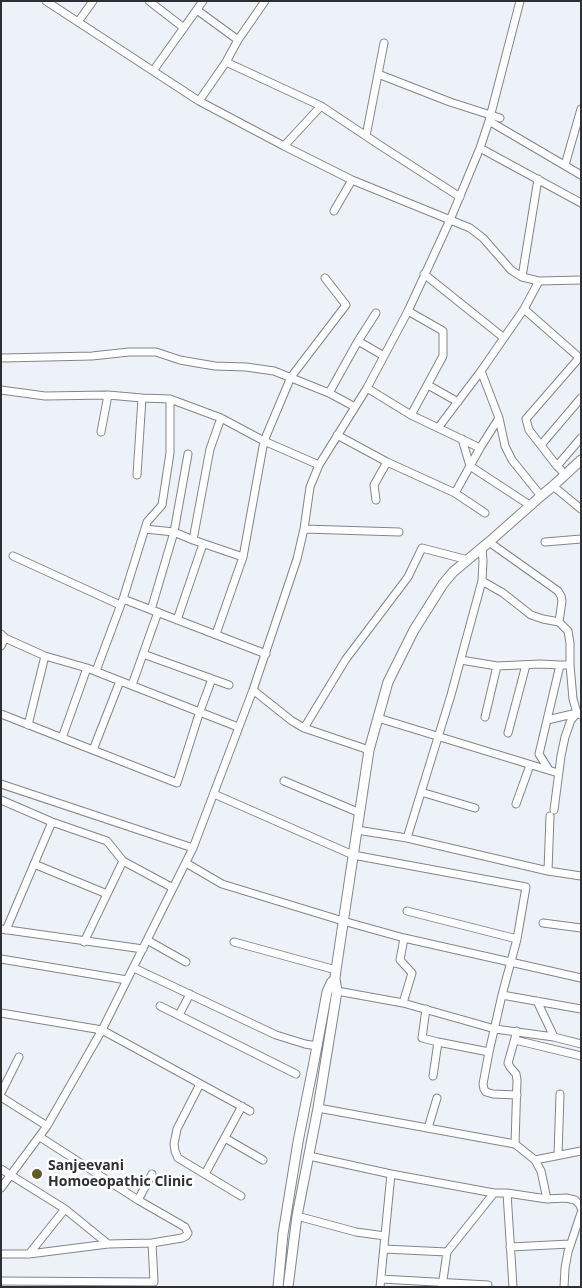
<!DOCTYPE html>
<html>
<head>
<meta charset="utf-8">
<style>
  body { margin:0 }
  #map { position:relative; width:582px; height:1288px; overflow:hidden; background:#edf2f9; font-family:"Open Sans",sans-serif }
  canvas { display:block }
  .frame { position:absolute; inset:0; border:2px solid #2e2f32; pointer-events:none }
</style>
</head>
<body>
<div id="map">
<canvas width="582" height="1288"></canvas>
<div class="frame"></div>
</div>
<script>
const ctx = document.querySelector('canvas').getContext('2d');
ctx.lineJoin = 'round';
const poly = rows => new Path2D(rows.map(r => 'M' + r).join(''));
function stroke(path, color, width, dash) { ctx.strokeStyle = color; ctx.lineWidth = width; ctx.lineCap = dash ? 'butt' : 'round'; ctx.setLineDash(dash || []); ctx.stroke(path); }
function drawText(font, color, halo, rows, align = 'center') {
  ctx.font = font + ' "Open Sans",sans-serif'; ctx.lineWidth = 5; ctx.setLineDash([]); ctx.textBaseline = 'middle'; ctx.strokeStyle = halo; ctx.fillStyle = color; for (const [text, x, y, turn = 0] of rows) {
    ctx.save(); ctx.translate(x, y); ctx.rotate((+turn || 0) * Math.PI / 180); ctx.textAlign = isNaN(turn) ? turn : align; if (halo) ctx.strokeText(text, 0, 0); ctx.fillText(text, 0, 0); ctx.restore();
  }
}
const minor = poly([
  [46,1,199,101,284,146,352,180,470,228,483,238,511,270,522,277,539,281,581,280],
  [149,1,184,28],
  [197,10,238,40],
  [78,22,93,1],
  [226,62,321,106,378,144,460,197],
  [153,71,203,1],
  [378,74,450,102,500,118],
  [199,101,226,62,238,40,265,1],
  [489,121,581,175],
  [366,136,384,43],
  [284,146,321,106],
  [480,148,581,203],
  [565,165,581,109],
  [334,211,352,180],
  [424,274,504,338],
  [522,277,538,179],
  [524,309,581,359],
  [408,311,443,331,443,356,411,415],
  [358,341,384,356],
  [3,358,92,356,129,352,156,352,180,360,197,363,215,366,246,367,274,371,329,393,355,407],
  [428,385,458,402],
  [367,388,411,415,480,448],
  [1,390,45,396,108,395,142,398,170,399,221,418,264,441,291,377,346,305,325,278],
  [329,393,358,341,376,313],
  [499,418,505,446,512,460,541,496],
  [438,428,481,371,524,309,539,281],
  [101,432,108,395],
  [337,435,387,462,455,493,485,513],
  [462,439,470,466,531,506],
  [541,445,581,398],
  [557,466,581,438],
  [565,474,557,466,529,430,526,419,579,358],
  [137,475,142,398],
  [553,486,581,509],
  [455,493,480,448,499,418,481,371],
  [376,500,374,485,387,462],
  [145,529,174,532,193,540,243,557],
  [304,529,399,532],
  [193,540,210,449,221,418],
  [489,542,558,591,561,596,562,601,559,622],
  [545,542,581,539],
  [13,556,120,605],
  [482,581,503,593,531,615,543,619,559,622,568,631,570,643,570,665,573,699,577,713,581,715],
  [123,599,266,654],
  [151,610,174,532,188,454],
  [177,620,203,544],
  [1,634,5,638,45,656,87,668,238,727],
  [216,634,243,557,264,441,319,465],
  [1,646,5,638],
  [143,654,229,685],
  [461,660,497,666,540,664,560,665],
  [96,671,123,599,147,522,162,505,170,453,170,399],
  [132,685,158,612],
  [253,690,292,721,304,728,369,750],
  [1,714,177,783,200,711,212,679],
  [485,717,497,666],
  [378,718,558,773],
  [547,720,577,713],
  [28,725,45,656],
  [304,728,346,659,408,577,422,548,468,560],
  [508,733,526,665],
  [62,738,87,668],
  [93,750,120,681],
  [549,770,539,754,560,665,570,665],
  [284,781,360,813],
  [1,784,193,848],
  [421,792,475,808],
  [214,794,353,855,526,887,517,939,502,995,489,1052,438,1042,422,1038,426,1009],
  [1,800,52,822,107,841,123,861,173,888],
  [516,804,530,765],
  [554,810,561,756,565,737,571,720,577,713],
  [357,830,407,838,548,871,581,876],
  [407,838,451,695,482,581,483,561,482,548],
  [186,863,222,884,343,921,404,938,581,978],
  [34,864,107,894],
  [548,871,550,816],
  [407,911,517,939],
  [543,923,581,928],
  [1,929,143,949],
  [6,930,52,822],
  [147,940,186,962],
  [84,942,123,861],
  [234,942,336,970],
  [1,959,127,980],
  [134,968,276,1035,305,1044,317,1046],
  [337,991,403,1003,495,1029,554,1037,581,1044],
  [502,995,581,1009],
  [537,1001,554,1037],
  [403,1003,412,973,400,960,404,938],
  [160,1006,296,1074],
  [1,1013,102,1030,250,1111],
  [179,1015,190,994],
  [515,1040,581,1056],
  [489,1052,483,1084,484,1089,486,1092,493,1094,517,1095],
  [433,1076,438,1042],
  [200,1084,177,1129,174,1144,175,1151,178,1158,241,1196],
  [1,1093,19,1057],
  [1,1097,47,1126],
  [318,1108,515,1144,535,1160,541,1171,547,1199],
  [428,1128,437,1098],
  [225,1138,263,1160],
  [515,1144,517,1080,516,1074,510,1067,508,1063,517,1031],
  [558,1155,560,1094],
  [309,1156,391,1174,494,1193,507,1193,547,1199,566,1198,575,1200,580,1205,581,1208],
  [535,1160,581,1151],
  [1,1169,65,1209,108,1244],
  [205,1174,242,1106],
  [1,1188,47,1126,102,1030,193,848,253,690,297,559,304,529,310,487,319,465,367,388,408,311,450,220,480,148,489,121,520,1],
  [507,1193,513,1287],
  [138,1200,152,1174],
  [297,1216,356,1232,385,1236],
  [510,1247,570,1244],
  [384,1249,447,1252],
  [1,1254,29,1254,108,1244,152,1243,182,1238,186,1236,188,1233,185,1227,138,1200,40,1137],
  [29,1254,65,1209],
  [381,1279,488,1285],
  [1,1281,154,1282,152,1243],
  [380,1287,391,1174],
  [442,1287,447,1252,494,1193],
  [564,1287,565,1268,568,1252,581,1213]
]);
const tertiary = poly([
  [278,1287,283,1234,298,1142,314,1062,327,992,331,983,335,979],
  [288,1287,297,1216,318,1108,337,991,335,979,336,970,369,750,388,682,414,630,443,584,453,572,489,542,541,496,553,486,581,460]
]);
stroke(minor, '#81868b', 9);
stroke(tertiary, '#81868b', 11);
stroke(minor, '#fff', 7);
stroke(tertiary, '#fff', 9);
for (const [x, y, r, color] of [
  [37,1174,6,"#625c29"]
]) { const dot = new Path2D(); dot.arc(x, y, r, 0, 2 * Math.PI); ctx.fillStyle = color; ctx.fill(dot); stroke(dot, '#fff', 2); }
drawText('bold 14px', '#2e2f32', '#fff', [
  ["Sanjeevani",48,1166],
  ["Homoeopathic Clinic",48,1182]
], 'left');
</script>
</body>
</html>
